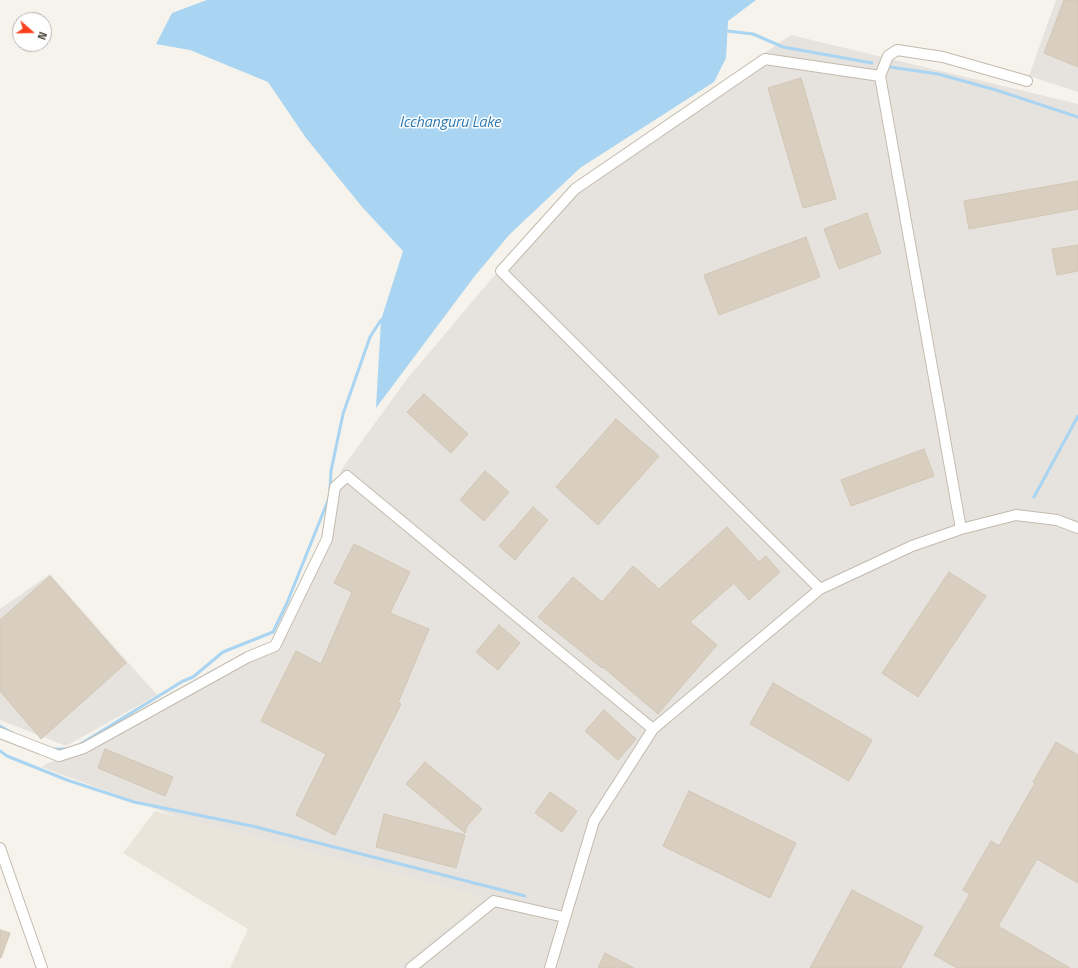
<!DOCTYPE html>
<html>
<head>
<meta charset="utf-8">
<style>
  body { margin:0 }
  #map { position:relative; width:1078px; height:968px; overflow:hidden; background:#f6f3ec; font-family:"Titillium Web",sans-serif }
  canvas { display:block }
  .north { position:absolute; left:12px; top:12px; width:40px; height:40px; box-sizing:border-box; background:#fff; border:1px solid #b7b4b0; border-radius:50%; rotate:110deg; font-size:11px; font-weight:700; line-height:16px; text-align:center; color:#4b4439 }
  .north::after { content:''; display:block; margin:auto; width:14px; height:18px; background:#fc3f1d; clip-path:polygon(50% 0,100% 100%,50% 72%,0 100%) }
</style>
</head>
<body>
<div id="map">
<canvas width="1078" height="968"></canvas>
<div class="north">N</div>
</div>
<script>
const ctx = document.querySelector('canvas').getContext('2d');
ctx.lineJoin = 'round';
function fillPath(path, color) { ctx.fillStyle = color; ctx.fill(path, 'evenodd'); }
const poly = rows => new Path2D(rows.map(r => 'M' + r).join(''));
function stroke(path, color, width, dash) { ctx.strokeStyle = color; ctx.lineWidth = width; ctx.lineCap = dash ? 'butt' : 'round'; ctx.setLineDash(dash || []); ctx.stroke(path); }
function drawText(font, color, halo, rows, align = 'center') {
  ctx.font = font + ' "Titillium Web",sans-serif'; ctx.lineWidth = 3; ctx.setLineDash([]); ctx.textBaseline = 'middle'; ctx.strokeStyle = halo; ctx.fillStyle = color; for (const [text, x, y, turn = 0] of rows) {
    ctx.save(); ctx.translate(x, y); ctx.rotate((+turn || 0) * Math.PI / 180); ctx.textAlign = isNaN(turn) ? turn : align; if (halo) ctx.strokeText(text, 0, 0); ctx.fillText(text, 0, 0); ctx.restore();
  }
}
fillPath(poly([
  [155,811,484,897,397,968,230,968,248,929,123,853]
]), '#eae5da');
fillPath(poly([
  [1056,0,1078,0,1078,92,1029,76],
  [791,35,1078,104,1078,968,397,968,483,897,178,817,41,767,276,645,332,537,341,470,407,379,569,187],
  [50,574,157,695,66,746,0,720,0,609]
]), '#e6e2dd');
fillPath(poly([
  [207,0,756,0,728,21,726,58,714,82,580,168,509,235,474,277,376,408,381,320,403,251,363,208,306,138,268,82,190,50,156,44,172,13]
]), '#a9d4f2');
stroke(poly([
  [727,31,753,34,783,47,872,63],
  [890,67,938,74,996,90,1078,117],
  [330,489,331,471,343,414,370,337,381,320],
  [1034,497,1078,416],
  [0,726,14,734],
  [79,745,183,681,193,677,223,652,273,632,287,603,329,498],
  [52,749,67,749],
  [0,751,7,756,67,780,134,802,252,826,525,896]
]), '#a9d4f2', 3);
const building = poly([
  [1064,0,1078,0,1078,67,1044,53,1064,0],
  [801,78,836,199,803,208,768,88,801,78],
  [1078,181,1078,209,969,229,964,201,1078,181],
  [867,213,881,253,839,269,824,229,867,213],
  [806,237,820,277,719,315,704,275,806,237],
  [1078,245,1078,271,1057,275,1052,249,1078,245],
  [424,394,468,434,451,453,407,412,424,394],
  [616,419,659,456,598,525,556,487,616,419],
  [924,449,934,476,851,506,841,480,924,449],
  [485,471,509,492,484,521,460,500,485,471],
  [533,507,548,520,515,560,499,546,533,507],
  [727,527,759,562,766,556,780,572,749,600,734,583,690,622,717,645,658,714,603,667,602,668,538,617,573,577,602,602,633,566,659,589,727,527],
  [354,544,410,572,390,613,429,629,398,703,401,704,335,835,296,815,326,754,261,721,296,651,321,664,352,592,334,583,354,544],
  [949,572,986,596,918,697,882,673,949,572],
  [50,576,126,663,41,739,0,691,0,620,50,576],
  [499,625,520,643,498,670,476,652,499,625],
  [773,683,872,740,849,781,750,724,773,683],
  [604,710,636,739,618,760,585,731,604,710],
  [1056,742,1078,755,1078,883,1037,859,998,926,1070,968,957,968,934,955,970,894,963,890,991,841,999,846,1035,783,1033,782,1056,742],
  [105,749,173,777,165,796,98,768,105,749],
  [425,762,482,809,467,826,465,833,406,784,425,762],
  [689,791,796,843,770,898,663,846,689,791],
  [550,792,577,811,562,832,535,813,550,792],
  [384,814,465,835,456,868,376,847,384,814],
  [852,890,923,927,901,968,810,968,852,890],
  [0,930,10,933,1,958,0,958,0,930],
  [605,953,634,968,598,968,605,953]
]);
fillPath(building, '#d8cfc1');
stroke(building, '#d3c7b4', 1);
const minor = poly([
  [880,76,888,56,897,50,943,57,1027,81],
  [820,589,501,271,575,189,765,59,880,76,961,529],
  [0,733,59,756,84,748,248,657,275,646,327,539,335,487,347,476,653,729],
  [0,848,42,968],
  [411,968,494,901,564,917],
  [550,968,594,821,653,729,820,589,912,546,961,529,1016,515,1057,520,1078,528]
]);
stroke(minor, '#c2bbae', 12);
stroke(minor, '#fff', 10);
drawText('italic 16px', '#2e7ab2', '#fff', [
  ["Icchanguru Lake",450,123]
]);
</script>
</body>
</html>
